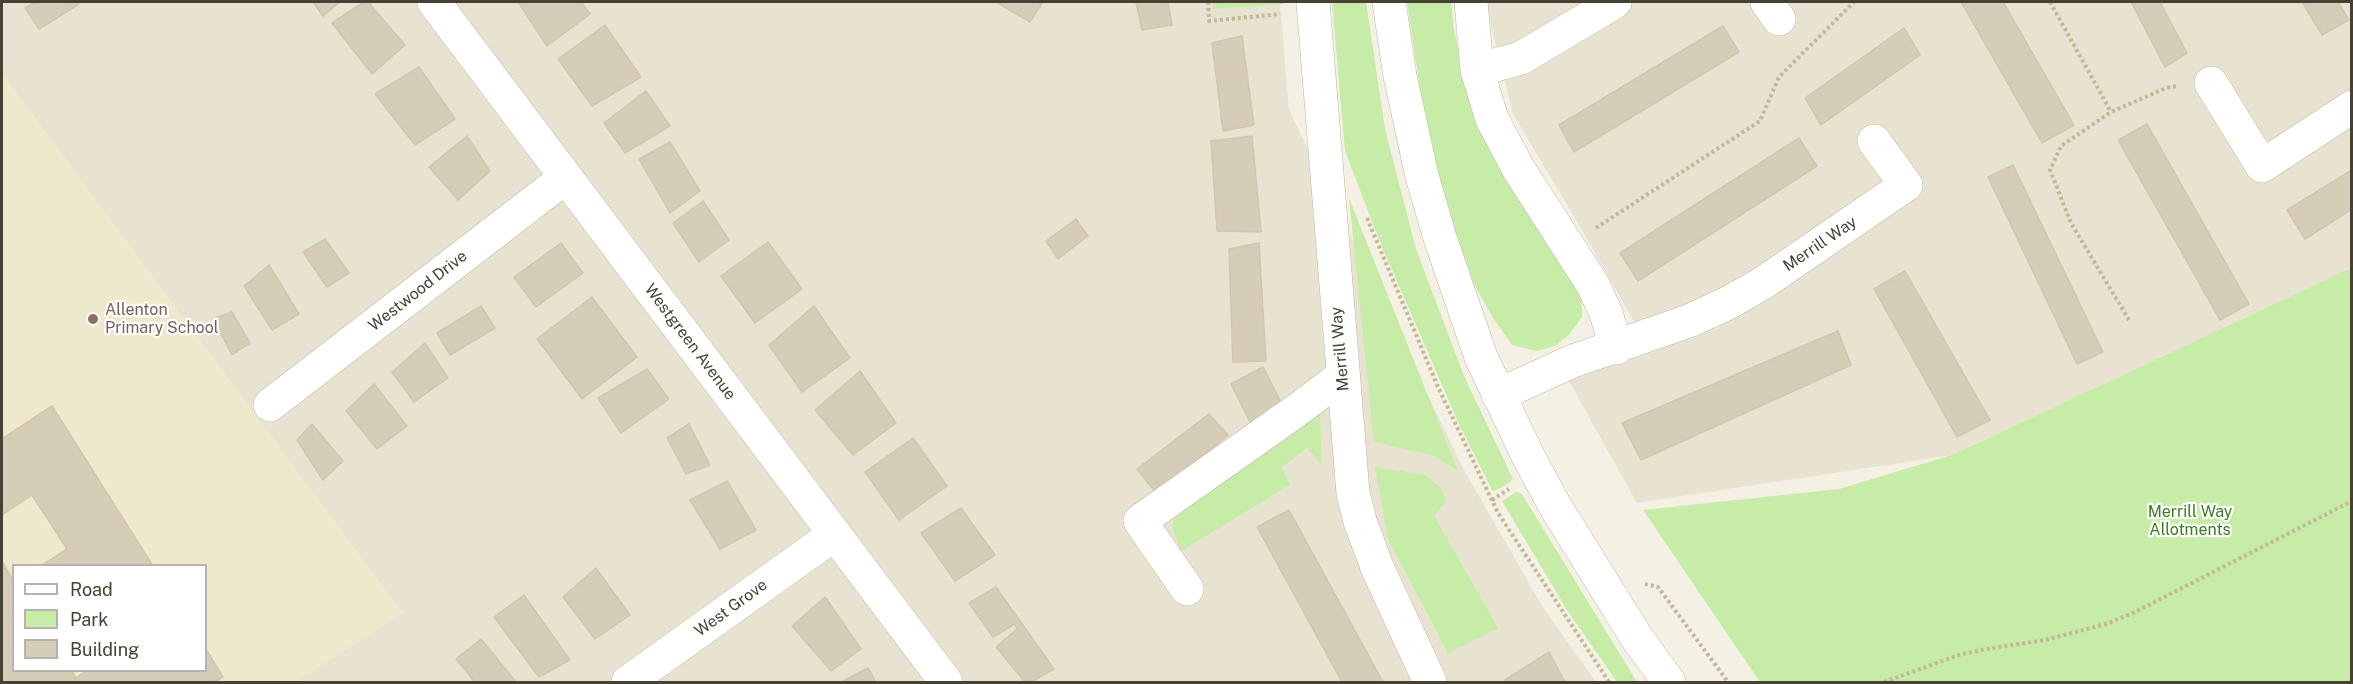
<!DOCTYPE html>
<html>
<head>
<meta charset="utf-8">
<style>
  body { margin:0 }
  #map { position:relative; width:2353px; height:684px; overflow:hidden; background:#f4f0e4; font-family:"Public Sans",sans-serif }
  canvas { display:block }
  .frame { position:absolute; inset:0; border:3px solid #464133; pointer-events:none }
  .legend { position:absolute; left:12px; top:564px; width:195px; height:108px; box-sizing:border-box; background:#fff; border:2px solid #b5b3ad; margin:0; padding:8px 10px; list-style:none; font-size:18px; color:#464133 }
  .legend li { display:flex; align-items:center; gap:12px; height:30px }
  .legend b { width:30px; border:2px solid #b5b3ad }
</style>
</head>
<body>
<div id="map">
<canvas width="2353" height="684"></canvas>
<div class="frame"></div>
<ul class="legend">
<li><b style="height:8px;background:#fff"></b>Road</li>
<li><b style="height:16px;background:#c7eca8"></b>Park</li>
<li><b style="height:16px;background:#d6cdb8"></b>Building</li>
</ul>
</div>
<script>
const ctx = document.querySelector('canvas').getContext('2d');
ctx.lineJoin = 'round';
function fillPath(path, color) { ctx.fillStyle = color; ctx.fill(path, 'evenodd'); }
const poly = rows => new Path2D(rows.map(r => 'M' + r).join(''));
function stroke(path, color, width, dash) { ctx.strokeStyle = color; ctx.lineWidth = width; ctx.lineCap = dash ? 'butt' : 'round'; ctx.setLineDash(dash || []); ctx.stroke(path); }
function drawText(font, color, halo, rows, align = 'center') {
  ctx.font = font + ' "Public Sans",sans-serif'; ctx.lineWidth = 4.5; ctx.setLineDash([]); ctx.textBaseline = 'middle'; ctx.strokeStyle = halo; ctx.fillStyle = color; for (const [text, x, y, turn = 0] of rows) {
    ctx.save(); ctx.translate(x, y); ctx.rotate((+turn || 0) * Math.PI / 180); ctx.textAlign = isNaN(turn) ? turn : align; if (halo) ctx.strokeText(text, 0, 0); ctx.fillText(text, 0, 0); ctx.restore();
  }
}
fillPath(poly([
  [2,2,1280,2,1289,110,1464,470,1542,606,1596,682,2,682],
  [14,566,206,566,206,670,14,670],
  [1487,2,2351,2,2351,268,1952,455,1637,503,1569,381,1650,350,1579,225,1513,114,1488,13]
]), '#e8e3d1');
fillPath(poly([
  [2,73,403,613,296,682,2,682],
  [14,566,206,566,206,670,14,670]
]), '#eee8cc');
fillPath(poly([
  [1213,2,1284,2,1284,4,1213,9],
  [1332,2,1366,2,1385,129,1416,249,1464,376,1513,479,1510,482,1495,491,1492,490,1459,424,1380,242,1345,151],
  [1407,2,1451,2,1454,31,1472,106,1581,291,1582,317,1569,335,1555,346,1537,351,1512,345,1493,318,1474,284,1451,224,1423,109],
  [1349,198,1458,471,1434,456,1374,442],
  [2351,268,2351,682,1760,682,1643,510,1839,489,1952,455],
  [1320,411,1322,465,1307,448,1282,467,1290,485,1181,551,1172,527,1177,506],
  [1375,467,1426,475,1442,489,1445,502,1434,516,1498,628,1448,653,1388,539],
  [1516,492,1522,494,1637,682,1617,682,1567,610,1502,501]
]), '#c7eca8');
const building = poly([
  [35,2,77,2,79,4,39,29,25,8,35,2],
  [313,2,340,2,323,16,313,2],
  [364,2,368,2,405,45,372,74,332,23,364,2],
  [518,2,581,2,590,14,547,46,518,2],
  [996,2,1043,2,1030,22,996,2],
  [1136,2,1168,2,1172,25,1142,30,1136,2],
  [1961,2,2003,2,2074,125,2042,143,1961,2],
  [2131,2,2160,2,2187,53,2165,67,2131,2],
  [2302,2,2338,2,2349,20,2322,35,2302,2],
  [605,25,641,77,592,106,558,59,605,25],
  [1723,26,1739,52,1574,152,1559,125,1723,26],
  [1904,28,1920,55,1821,125,1805,98,1904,28],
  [1242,36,1254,125,1223,131,1212,43,1242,36],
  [419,67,455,119,415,145,375,94,419,67],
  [646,91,670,126,625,153,604,123,646,91],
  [2147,124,2249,304,2220,320,2118,140,2147,124],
  [467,136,490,171,458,200,429,167,467,136],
  [1252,136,1261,232,1217,231,1211,141,1252,136],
  [1799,138,1817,166,1638,281,1620,253,1799,138],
  [670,142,700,191,670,213,639,159,670,142],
  [2013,165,2103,352,2077,364,1988,177,2013,165],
  [2352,170,2352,209,2305,239,2287,210,2352,170],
  [703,201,729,240,699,262,673,223,703,201],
  [1076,219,1088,236,1058,259,1046,241,1076,219],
  [325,239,349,273,327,287,303,252,325,239],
  [768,242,802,289,755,323,721,276,768,242],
  [561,243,583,273,536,307,514,277,561,243],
  [1259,243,1266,361,1233,362,1229,249,1259,243],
  [269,265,299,314,272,330,244,286,269,265],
  [1905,271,1990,420,1957,437,1874,289,1905,271],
  [592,297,637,357,582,399,537,339,592,297],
  [481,306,495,328,450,355,437,333,481,306],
  [814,306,850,358,802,392,769,345,814,306],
  [232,312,250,343,232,355,213,319,232,312],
  [1838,331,1851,365,1641,460,1622,423,1838,331],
  [425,343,448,378,414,402,392,372,425,343],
  [1263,367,1282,404,1252,426,1231,384,1263,367],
  [647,369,669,399,621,433,598,398,647,369],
  [860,371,896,423,853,455,815,410,860,371],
  [374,384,407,426,377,449,346,411,374,384],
  [52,406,153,566,41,566,67,549,32,495,2,515,2,439,52,406],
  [1209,414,1228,435,1157,494,1137,469,1209,414],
  [312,424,343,461,323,480,297,440,312,424],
  [689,424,710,465,686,474,667,438,689,424],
  [913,438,947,486,899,520,865,472,913,438],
  [727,481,756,530,720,549,690,500,727,481],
  [961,508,995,555,955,581,921,533,961,508],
  [1289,510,1383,682,1342,682,1257,527,1289,510],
  [2,561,14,582,14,670,71,670,76,678,88,670,206,670,206,649,223,677,214,682,2,682,2,561],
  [596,568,630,615,595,639,563,597,596,568],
  [996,587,1054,669,1031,682,1025,682,996,647,1017,629,1015,624,993,637,969,603,996,587],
  [524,595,570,660,539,677,494,617,524,595],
  [825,597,861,649,831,671,792,626,825,597],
  [481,639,516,682,475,682,456,659,481,639],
  [1549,652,1565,682,1506,682,1505,680,1549,652],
  [868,668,876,682,841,682,868,668]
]);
fillPath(building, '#d6cdb8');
stroke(building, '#d2c6ab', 1.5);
const minor = poly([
  [434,2,946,682],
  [1313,2,1353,493,1360,521,1377,567,1430,682],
  [1389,2,1400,76,1422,176,1440,238,1481,357,1528,456,1555,506,1637,638,1669,682],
  [1471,2,1477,70,1492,119,1518,168,1593,285,1606,313,1616,348],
  [1767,2,1779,19],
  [1477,70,1521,58,1615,2],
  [2211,83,2262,166,2352,107],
  [1498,395,1573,361,1689,321,1728,303,1763,283,1906,185,1874,141],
  [270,405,566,177],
  [1187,589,1140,521,1300,408,1342,376],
  [628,682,835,534]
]);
stroke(minor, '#c0b9a5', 34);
stroke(poly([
  [1208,2,1209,21,1280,14],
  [2050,2,2111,112],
  [1367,218,1438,387,1498,513,1609,682],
  [1596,228,1760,121,1779,77,1854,2],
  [2129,320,2071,223,2050,170,2061,146,2111,112,2166,88,2178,86],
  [1492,500,1509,489],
  [1645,584,1658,587,1728,682],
  [1884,682,1959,655,1986,649,2045,640,2106,624,2133,613,2352,501]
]), '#c3b795', 4, [3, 3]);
stroke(minor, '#fff', 33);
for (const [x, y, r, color] of [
  [93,319,6,"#8d6e63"]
]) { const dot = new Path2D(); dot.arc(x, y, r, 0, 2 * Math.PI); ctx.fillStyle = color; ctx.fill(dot); stroke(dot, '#fff', 2); }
drawText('16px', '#464133', '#fff', [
  ["Merrill Way",1820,244,-34],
  ["Westwood Drive",418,291,-38],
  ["Westgreen Avenue",690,342,53],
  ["Merrill Way",1340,349,-95],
  ["West Grove",731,608,-36]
]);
drawText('16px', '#785e54', '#fff', [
  ["Allenton",105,310],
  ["Primary School",105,328]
], 'left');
drawText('16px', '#3b7d21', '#fff', [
  ["Merrill Way",2190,512],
  ["Allotments",2190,530]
]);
</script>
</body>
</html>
